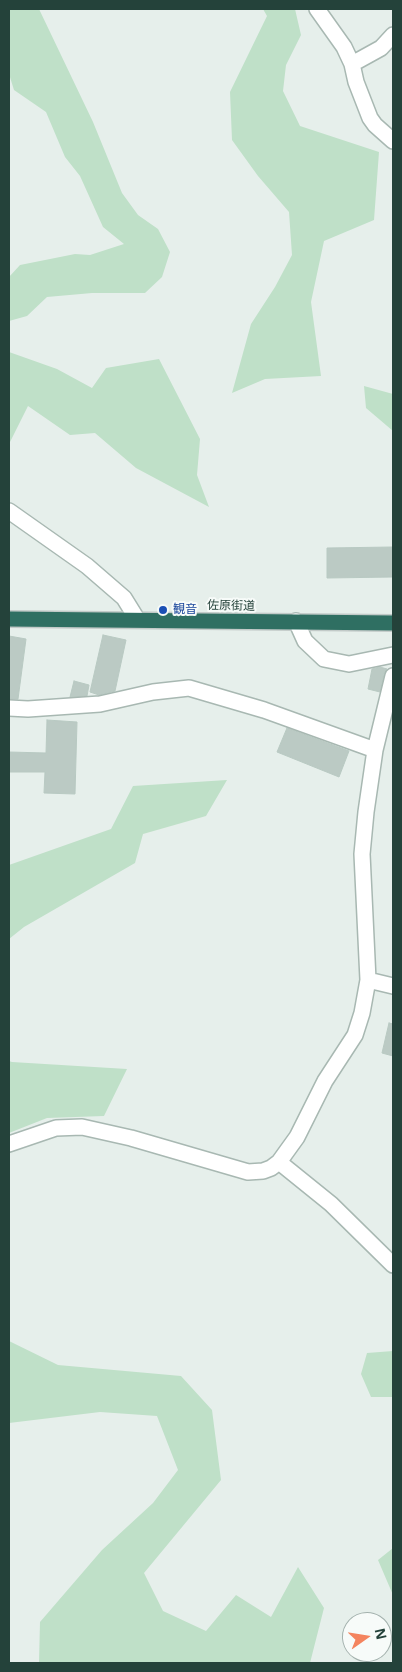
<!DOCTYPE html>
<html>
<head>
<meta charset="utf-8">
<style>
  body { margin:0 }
  #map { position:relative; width:402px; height:1672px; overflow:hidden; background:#e6efeb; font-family:"Open Sans",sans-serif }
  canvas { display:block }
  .frame { position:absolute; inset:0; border:10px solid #24423a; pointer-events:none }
  .north { position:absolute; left:342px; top:1612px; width:50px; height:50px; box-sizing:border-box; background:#f7fbf9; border:1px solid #a3b1ad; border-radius:50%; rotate:77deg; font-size:14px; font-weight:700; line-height:20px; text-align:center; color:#24423a }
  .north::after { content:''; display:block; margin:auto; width:18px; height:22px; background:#f4845f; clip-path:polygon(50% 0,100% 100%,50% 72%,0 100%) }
</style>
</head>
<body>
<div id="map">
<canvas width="402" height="1672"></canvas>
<div class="frame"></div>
<div class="north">N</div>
</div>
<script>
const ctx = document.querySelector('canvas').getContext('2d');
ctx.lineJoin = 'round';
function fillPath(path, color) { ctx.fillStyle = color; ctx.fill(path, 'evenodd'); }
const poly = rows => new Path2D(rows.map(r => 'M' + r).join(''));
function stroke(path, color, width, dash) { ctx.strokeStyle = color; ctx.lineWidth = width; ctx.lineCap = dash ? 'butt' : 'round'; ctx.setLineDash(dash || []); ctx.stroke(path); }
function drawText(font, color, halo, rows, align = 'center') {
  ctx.font = font + ' "Open Sans","Noto Sans JP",sans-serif'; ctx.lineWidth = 4; ctx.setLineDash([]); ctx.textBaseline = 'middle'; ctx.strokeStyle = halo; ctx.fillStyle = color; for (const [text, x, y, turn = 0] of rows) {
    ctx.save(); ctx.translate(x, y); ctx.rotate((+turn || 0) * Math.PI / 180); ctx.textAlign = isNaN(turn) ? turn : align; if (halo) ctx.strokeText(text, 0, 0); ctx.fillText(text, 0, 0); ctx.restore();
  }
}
fillPath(poly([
  [9,9,39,9,93,122,122,193,138,215,158,229,170,252,162,277,145,293,92,293,47,297,27,316,9,321,9,277,20,265,75,254,90,255,124,244,103,227,80,176,65,157,46,112,14,90,9,74],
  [263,9,295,9,301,35,286,65,283,91,300,126,379,152,374,220,324,241,311,302,321,376,265,379,232,393,251,324,275,287,292,255,289,212,258,176,232,140,230,92,267,16],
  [9,352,57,369,92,388,106,368,159,359,200,439,197,475,209,507,136,468,95,433,70,435,28,406,9,444],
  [364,386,393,394,393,431,366,408],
  [227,780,206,816,143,834,135,863,24,927,9,939,9,865,111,829,133,786],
  [9,1061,12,1062,127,1069,104,1116,47,1118,9,1133],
  [9,1341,58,1365,181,1376,212,1410,221,1480,144,1573,163,1611,206,1631,236,1595,271,1617,298,1567,324,1608,310,1663,39,1663,40,1622,102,1550,153,1503,178,1470,157,1416,100,1412,9,1423],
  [393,1351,393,1397,371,1397,361,1374,367,1353],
  [393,1548,393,1595,378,1560]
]), '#bfe0c8');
const building = poly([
  [393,547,393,577,327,578,327,548,393,547],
  [103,635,126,640,115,691,99,695,90,692,103,635],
  [9,636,26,639,18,699,9,699,9,636],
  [380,667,387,669,384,674,380,692,368,689,372,669,380,667],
  [74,681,89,685,87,696,70,697,74,681],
  [47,720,77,722,75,794,44,793,45,772,9,772,9,752,46,753,47,720],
  [287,728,349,751,339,777,277,752,287,728],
  [389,1023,393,1024,393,1056,382,1053,389,1023]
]);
fillPath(building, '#bbcac4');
stroke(building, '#b8c9c2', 1);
const minor = poly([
  [317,9,344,47,352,64,356,82,370,118,375,125,393,141],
  [352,64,381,48,393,35],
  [9,511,87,566,124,598,137,619],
  [296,621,305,641,324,659,349,664,393,655],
  [9,708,28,709,100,704,153,692,189,688,264,710,375,750],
  [368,980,393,986],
  [9,1144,56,1128,82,1127,131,1138,248,1172,263,1171,271,1168,279,1162,297,1137,325,1081,355,1035,362,1013,368,980,362,854,366,812,375,750,393,676],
  [279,1162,331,1204,393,1265]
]);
const highway = poly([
  [9,619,393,623]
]);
stroke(minor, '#a8b8b2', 18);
stroke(highway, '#c2cac8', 18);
stroke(minor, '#fff', 15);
stroke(highway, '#2f6f62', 15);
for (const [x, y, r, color] of [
  [163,610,5,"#1a4fb4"]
]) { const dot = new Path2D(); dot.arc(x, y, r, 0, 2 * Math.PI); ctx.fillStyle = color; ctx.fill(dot); stroke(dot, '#f7fbf9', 2); }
drawText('12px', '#24423a', '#f7fbf9', [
  ["佐原街道",231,606,1]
]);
drawText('12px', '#164399', '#f7fbf9', [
  ["観音",173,610]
], 'left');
</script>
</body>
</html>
